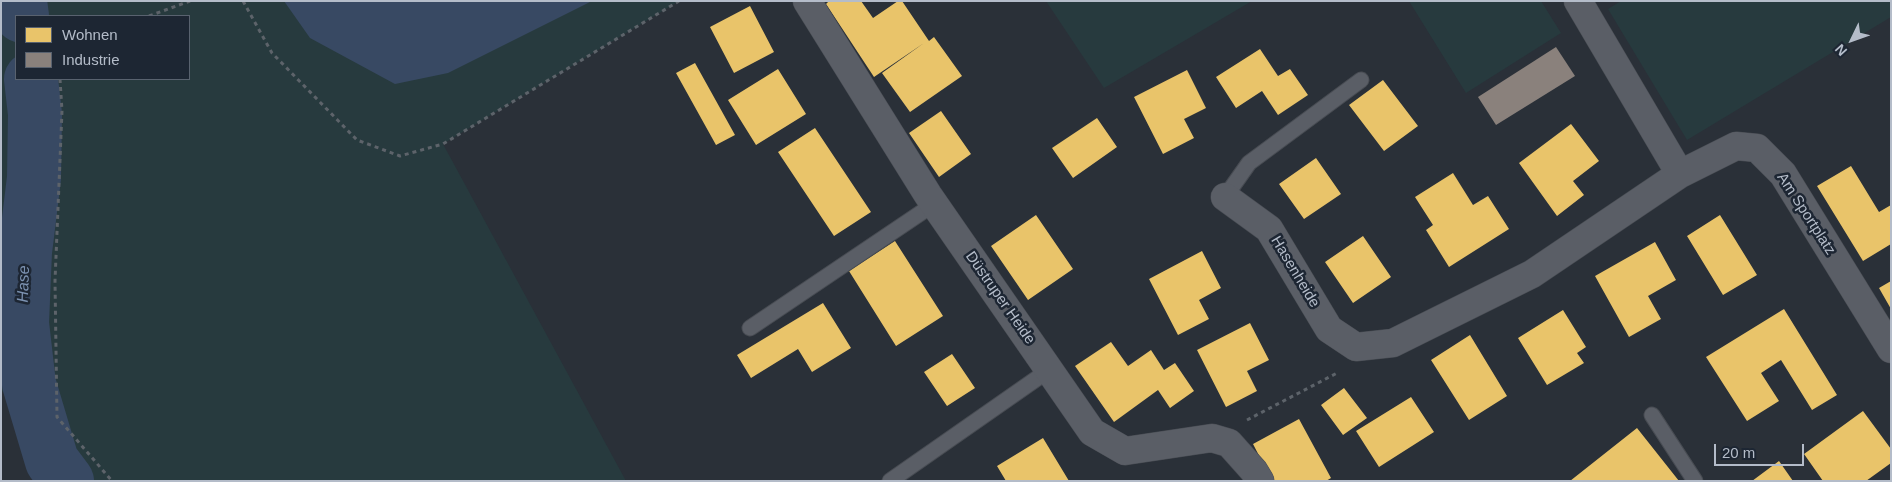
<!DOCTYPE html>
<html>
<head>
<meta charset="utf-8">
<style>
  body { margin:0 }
  #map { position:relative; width:1892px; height:482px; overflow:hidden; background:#2a3038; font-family:Arial,sans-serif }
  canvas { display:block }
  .frame { position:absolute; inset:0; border:2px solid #b4bcc9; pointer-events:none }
  .legend { position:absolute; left:15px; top:15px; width:175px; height:65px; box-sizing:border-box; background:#1d2633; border:1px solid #59626f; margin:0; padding:6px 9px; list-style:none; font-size:15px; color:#b4bcc9 }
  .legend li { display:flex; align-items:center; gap:10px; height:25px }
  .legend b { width:25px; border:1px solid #59626f }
  .north { position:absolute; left:1827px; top:15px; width:50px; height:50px; -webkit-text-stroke:4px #1d2633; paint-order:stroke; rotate:228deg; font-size:14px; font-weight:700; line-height:20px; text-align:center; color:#b4bcc9 }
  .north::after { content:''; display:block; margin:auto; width:18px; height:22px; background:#b4bcc9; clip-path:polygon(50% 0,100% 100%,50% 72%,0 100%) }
  .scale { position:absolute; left:1714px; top:444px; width:90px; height:22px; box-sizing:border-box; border:2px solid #b4bcc9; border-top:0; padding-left:6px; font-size:15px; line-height:18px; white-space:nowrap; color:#b4bcc9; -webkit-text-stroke:4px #1d2633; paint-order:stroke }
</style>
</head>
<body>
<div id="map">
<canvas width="1892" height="482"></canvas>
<div class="frame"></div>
<ul class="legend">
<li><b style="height:14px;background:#e9c46a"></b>Wohnen</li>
<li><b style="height:14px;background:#8a817c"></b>Industrie</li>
</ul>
<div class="north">N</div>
<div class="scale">20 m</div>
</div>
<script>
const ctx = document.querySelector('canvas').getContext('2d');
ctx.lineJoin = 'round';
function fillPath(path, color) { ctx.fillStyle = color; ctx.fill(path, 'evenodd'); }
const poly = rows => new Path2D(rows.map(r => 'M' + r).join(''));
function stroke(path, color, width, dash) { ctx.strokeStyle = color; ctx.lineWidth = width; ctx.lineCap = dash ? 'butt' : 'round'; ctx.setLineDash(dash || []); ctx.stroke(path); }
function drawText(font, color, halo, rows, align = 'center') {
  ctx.font = font + ' Arial,sans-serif'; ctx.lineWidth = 5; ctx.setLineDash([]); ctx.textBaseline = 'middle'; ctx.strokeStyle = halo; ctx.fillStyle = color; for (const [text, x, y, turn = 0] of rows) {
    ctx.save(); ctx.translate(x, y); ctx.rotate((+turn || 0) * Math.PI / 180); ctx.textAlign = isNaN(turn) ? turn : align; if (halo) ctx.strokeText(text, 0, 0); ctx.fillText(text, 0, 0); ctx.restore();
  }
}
fillPath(poly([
  [1,1,679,1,443,144,626,481,67,481,52,461,29,385,1,392],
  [16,16,189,16,189,79,16,79],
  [1046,1,1252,1,1104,88],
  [1409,1,1541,1,1561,33,1466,93],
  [1621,1,1891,1,1891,17,1687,140,1608,9]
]), '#273a3e');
fillPath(poly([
  [284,1,592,1,448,73,395,84,310,38]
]), '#384963');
fillPath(poly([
  [829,1,861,1,873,18,898,1,902,1,929,41,934,37,962,76,910,112,882,73,924,43,874,77,826,4],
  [750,6,774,52,734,73,710,27],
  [1260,49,1278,76,1290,69,1308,95,1278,115,1262,91,1236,108,1216,77],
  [695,63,735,135,716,145,676,73],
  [778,69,806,114,756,145,728,100],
  [1187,70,1206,108,1184,119,1194,138,1163,154,1134,97],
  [1383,80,1418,126,1384,151,1349,105],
  [941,111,971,154,939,177,909,133],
  [1097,118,1117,147,1073,178,1052,148],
  [1571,124,1599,161,1573,181,1584,195,1557,216,1519,163],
  [815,128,871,212,834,236,778,152],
  [1316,158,1341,194,1304,219,1279,184],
  [1851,166,1879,212,1891,205,1891,244,1863,261,1817,186],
  [1453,173,1473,205,1488,196,1509,229,1449,267,1426,230,1433,225,1415,197],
  [1036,215,1073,269,1028,300,991,246],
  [1720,215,1757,275,1723,295,1687,236],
  [1363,236,1391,277,1353,303,1325,262],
  [895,241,943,316,896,346,849,271],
  [1655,242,1676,280,1648,296,1661,319,1629,337,1595,276],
  [1202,251,1221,288,1199,300,1209,319,1178,335,1149,279],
  [1891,281,1891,309,1879,288],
  [823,303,851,348,812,372,798,349,751,378,737,355],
  [1784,309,1837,395,1812,410,1781,360,1761,373,1779,401,1747,421,1706,357],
  [1563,310,1586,347,1577,353,1584,363,1547,385,1518,338],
  [1250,323,1269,360,1247,371,1257,391,1226,407,1197,350],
  [1470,335,1507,396,1469,420,1431,360],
  [1111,342,1128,366,1151,350,1164,370,1175,363,1194,391,1170,408,1158,390,1114,422,1075,366],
  [952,354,975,388,947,406,924,372],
  [1344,388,1367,418,1343,435,1321,405],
  [1411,397,1434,432,1379,467,1356,431],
  [1863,411,1891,449,1891,463,1866,481,1823,481,1804,454],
  [1299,419,1331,478,1326,481,1272,481,1253,444],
  [1637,428,1679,481,1570,481],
  [1043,438,1069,481,1006,481,997,466],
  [1779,461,1793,481,1752,481]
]), '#e9c46a');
fillPath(poly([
  [1556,47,1575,76,1496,125,1478,97]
]), '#8a817c');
stroke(poly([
  [20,1,22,16],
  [31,79,35,114,34,178,25,252,22,323,29,384,52,461,67,481]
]), '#384963', 54);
const lane = poly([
  [1225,197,1249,163,1361,80],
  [750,328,934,204],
  [1652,415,1695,481],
  [890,481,1049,370]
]);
const street = poly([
  [807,1,928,195,1092,432,1125,451,1212,438,1229,443,1254,471,1260,481],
  [1578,1,1680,174],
  [1225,197,1269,229,1329,329,1356,347,1393,343,1532,274,1680,174,1736,146,1757,148,1783,174,1891,349]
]);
stroke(lane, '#484c53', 17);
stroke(street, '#484c53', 29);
stroke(poly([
  [243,1,272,53,357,140,400,156,443,144,679,1],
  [149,16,190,1],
  [60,79,62,111,55,281,57,417,112,481],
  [1247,420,1339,372]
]), '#5d636a', 3, [4, 4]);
stroke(lane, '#5a5e66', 15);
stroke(street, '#5a5e66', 28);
drawText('15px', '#b4bcc9', '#1d2633', [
  ["Am Sportplatz",1806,214,57],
  ["Hasenheide",1295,272,59],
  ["Düstruper Heide",1000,298,55]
]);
drawText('italic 16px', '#7c92b1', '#1d2633', [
  ["Hase",24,284,-88]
]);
</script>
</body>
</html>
